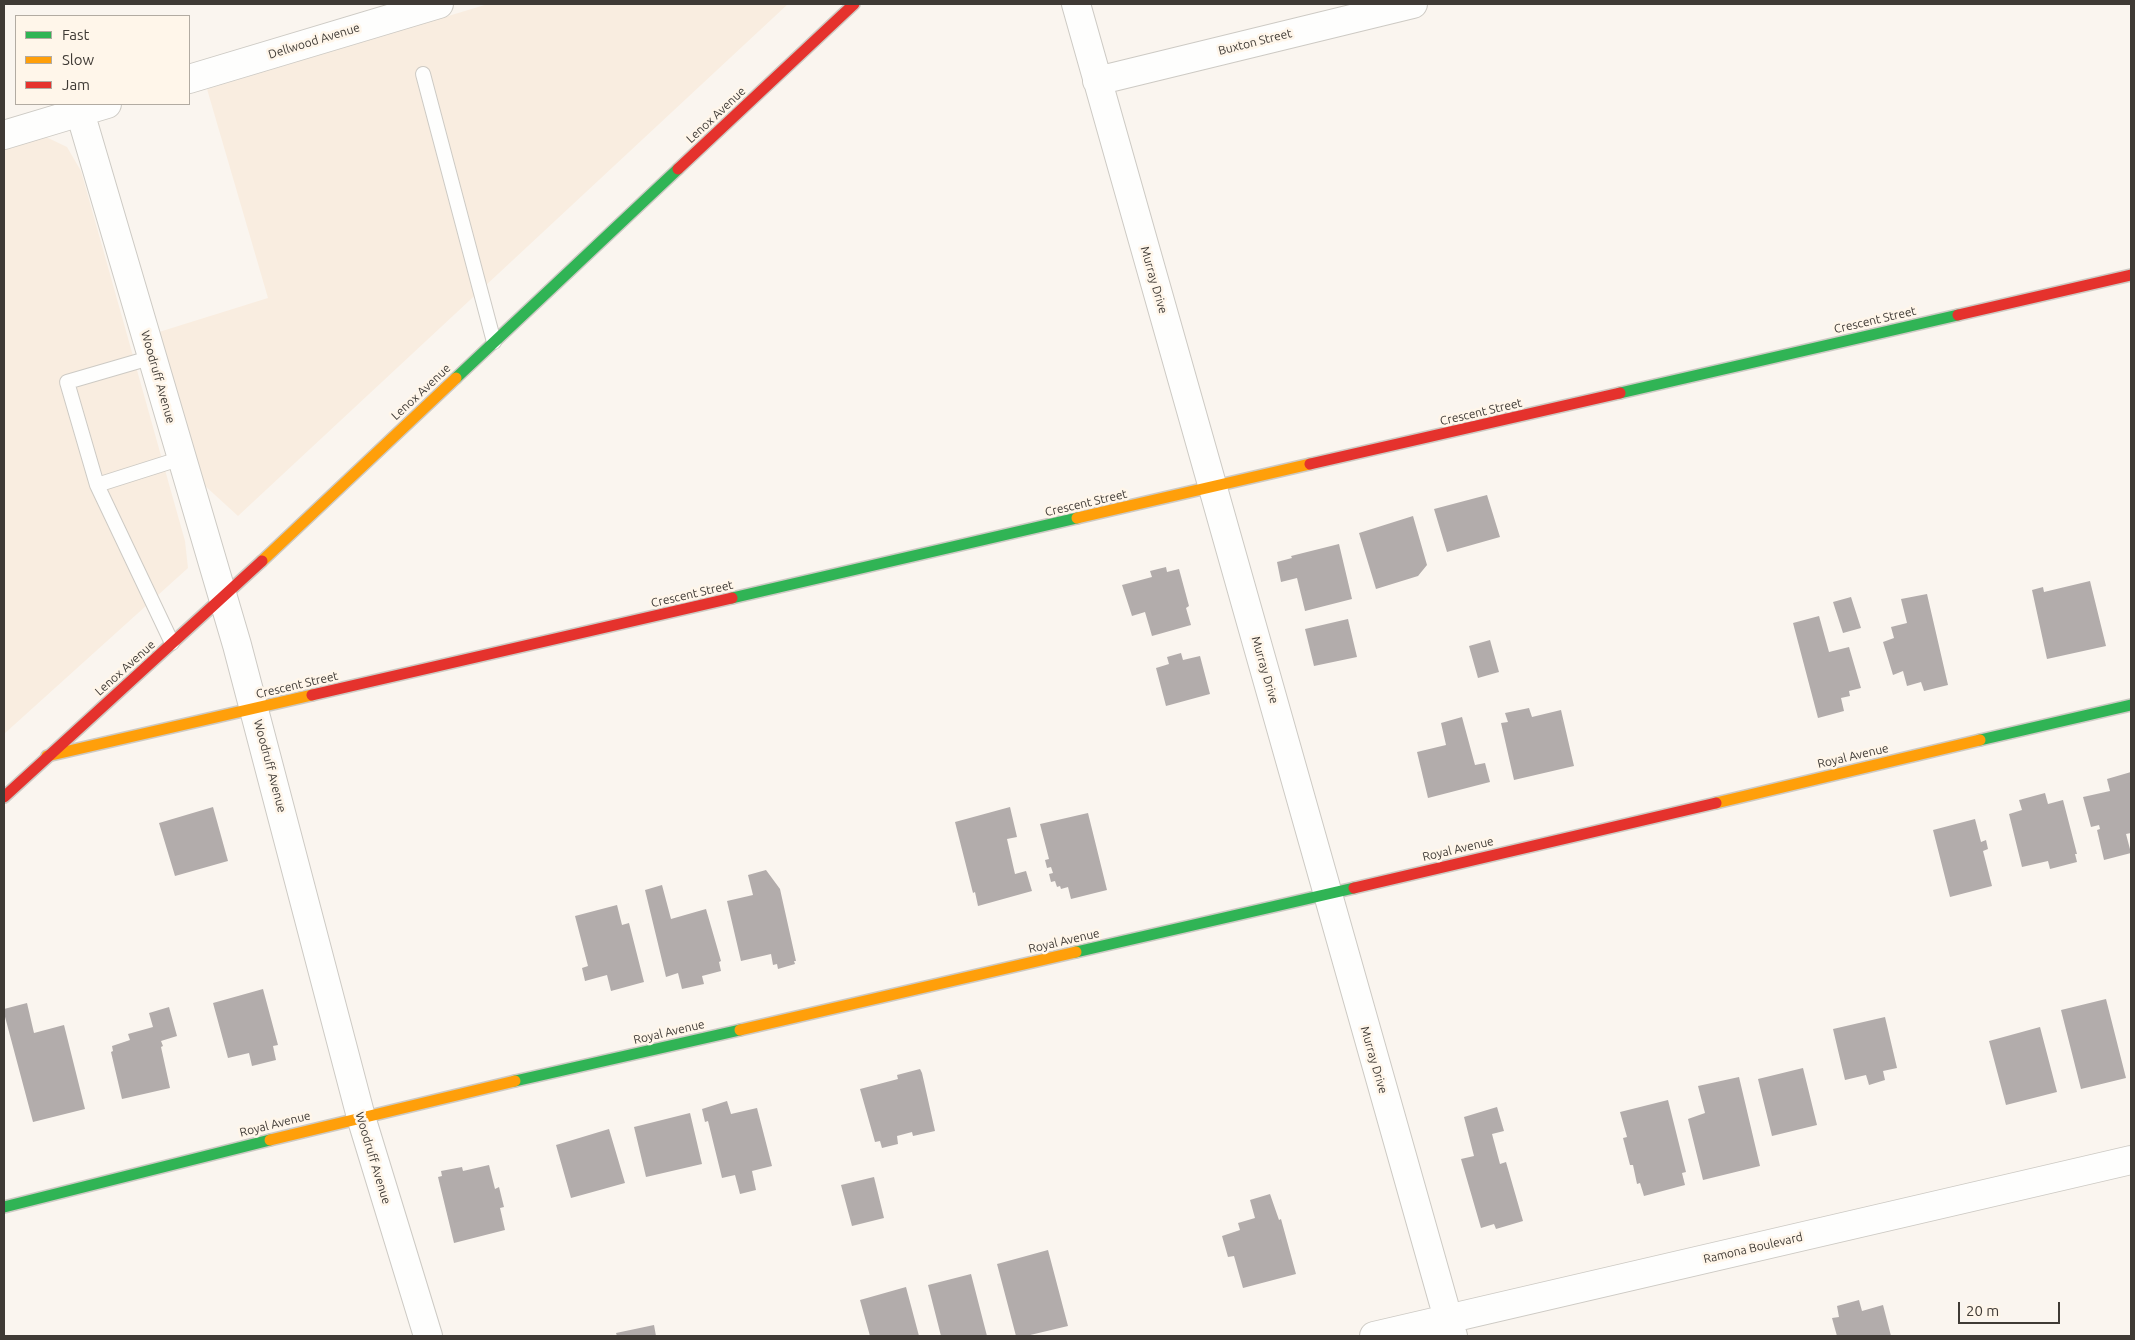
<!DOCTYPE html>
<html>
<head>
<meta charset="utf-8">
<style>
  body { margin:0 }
  #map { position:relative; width:2135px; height:1340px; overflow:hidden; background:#faf5ef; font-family:Ubuntu,sans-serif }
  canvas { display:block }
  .frame { position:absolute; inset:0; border:5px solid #3f3a35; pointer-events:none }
  .legend { position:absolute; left:15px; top:15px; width:175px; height:90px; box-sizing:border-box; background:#fff6ea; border:1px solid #b2aba2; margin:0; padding:6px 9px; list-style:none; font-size:15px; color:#3f3a35 }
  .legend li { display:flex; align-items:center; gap:10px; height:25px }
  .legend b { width:25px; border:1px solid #b2aba2 }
  .scale { position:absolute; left:1958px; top:1302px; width:102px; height:22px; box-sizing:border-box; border:2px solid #3f3a35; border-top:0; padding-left:6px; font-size:15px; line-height:18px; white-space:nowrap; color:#3f3a35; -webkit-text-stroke:4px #fff6ea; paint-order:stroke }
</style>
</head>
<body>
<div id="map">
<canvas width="2135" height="1340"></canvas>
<div class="frame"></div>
<ul class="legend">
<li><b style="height:6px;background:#30b455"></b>Fast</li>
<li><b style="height:6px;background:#ff9f0a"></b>Slow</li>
<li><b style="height:6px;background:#e5322d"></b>Jam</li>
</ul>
<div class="scale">20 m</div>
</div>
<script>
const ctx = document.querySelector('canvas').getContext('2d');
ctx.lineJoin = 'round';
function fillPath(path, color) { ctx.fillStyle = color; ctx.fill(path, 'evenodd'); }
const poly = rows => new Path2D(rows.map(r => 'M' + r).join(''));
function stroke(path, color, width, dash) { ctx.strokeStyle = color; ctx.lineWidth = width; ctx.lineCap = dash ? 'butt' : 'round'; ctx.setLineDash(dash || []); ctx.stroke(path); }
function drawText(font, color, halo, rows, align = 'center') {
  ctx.font = font + ' Ubuntu,sans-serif'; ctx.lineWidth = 5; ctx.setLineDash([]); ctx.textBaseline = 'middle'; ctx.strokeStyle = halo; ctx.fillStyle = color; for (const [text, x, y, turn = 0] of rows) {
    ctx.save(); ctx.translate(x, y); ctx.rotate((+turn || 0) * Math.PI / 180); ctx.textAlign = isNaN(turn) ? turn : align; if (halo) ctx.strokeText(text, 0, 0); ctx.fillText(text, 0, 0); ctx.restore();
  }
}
fillPath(poly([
  [488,4,788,4,238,516,203,484,159,332,268,298,207,89],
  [46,137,67,147,81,171,185,541,188,568,4,734,4,150]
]), '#f9ede0');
fillPath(poly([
  [1487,495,1500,537,1447,552,1434,509],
  [1413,516,1427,565,1418,576,1376,589,1359,533],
  [1339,544,1352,599,1305,611,1297,578,1281,582,1277,562,1292,558,1291,556],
  [1166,567,1167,572,1179,569,1189,606,1186,608,1191,625,1152,636,1145,612,1132,616,1122,585,1152,577,1150,571],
  [2090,581,2106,646,2047,659,2032,590,2043,587,2044,592],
  [1927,594,1948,685,1924,691,1921,682,1907,686,1903,671,1893,675,1883,642,1894,638,1891,627,1907,623,1901,599],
  [1851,597,1861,628,1843,633,1833,602],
  [1819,616,1829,652,1849,647,1861,688,1849,691,1850,696,1841,698,1844,711,1818,718,1793,623],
  [1348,619,1357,657,1314,666,1305,629],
  [1490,640,1499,672,1478,678,1469,646],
  [1181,653,1183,660,1200,656,1210,694,1166,706,1156,668,1169,664,1167,657],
  [1529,708,1532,717,1561,710,1574,766,1514,780,1501,723,1508,722,1505,713],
  [1462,717,1475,765,1485,763,1490,782,1428,798,1417,752,1446,745,1441,723],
  [2131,772,2131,833,2126,834,2131,853,2104,860,2097,830,2100,829,2099,825,2091,827,2083,797,2110,791,2107,779],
  [2045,793,2048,804,2063,800,2077,854,2075,854,2077,862,2050,869,2048,861,2022,867,2009,814,2022,810,2019,800],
  [213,807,228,861,175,876,159,823],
  [1010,807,1017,837,1007,839,1015,874,1026,871,1032,891,978,906,975,892,973,893,955,822],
  [1088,813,1107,890,1071,899,1068,887,1061,889,1060,886,1057,887,1055,881,1051,882,1049,874,1053,873,1051,867,1047,868,1045,860,1049,859,1040,824],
  [1975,819,1981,842,1986,840,1988,849,1983,851,1992,886,1950,897,1933,830],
  [766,870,780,889,796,961,794,961,795,964,778,969,777,964,773,965,771,954,741,961,727,901,753,895,748,875],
  [662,885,671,919,706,909,721,961,719,962,721,971,702,976,704,984,682,989,678,973,666,977,645,890],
  [617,905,622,925,629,923,644,982,611,991,607,975,585,981,582,968,588,966,575,916],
  [263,989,278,1045,273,1046,276,1060,252,1066,249,1053,228,1058,213,1003],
  [2106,999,2126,1078,2081,1089,2061,1010],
  [27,1003,34,1033,64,1025,85,1109,33,1122,4,1013,4,1009],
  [169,1007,177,1036,161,1041,163,1046,161,1047,170,1088,122,1099,111,1052,113,1051,112,1046,130,1040,128,1034,153,1027,149,1013],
  [1885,1017,1897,1068,1883,1071,1885,1080,1869,1085,1866,1075,1845,1080,1833,1029],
  [2040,1027,2057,1092,2006,1105,1989,1041],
  [1803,1068,1817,1125,1772,1136,1758,1079],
  [920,1069,922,1073,935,1131,913,1136,912,1132,897,1136,898,1144,882,1148,880,1141,875,1142,860,1089,898,1079,897,1075],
  [1739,1077,1760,1166,1703,1180,1688,1119,1705,1113,1698,1086],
  [1668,1100,1686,1172,1682,1173,1685,1185,1644,1196,1640,1183,1637,1184,1633,1165,1630,1165,1623,1138,1627,1137,1620,1112],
  [727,1101,731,1114,757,1108,772,1166,752,1171,756,1190,740,1194,735,1175,722,1178,708,1121,705,1122,702,1109],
  [1497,1107,1504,1131,1492,1134,1500,1164,1506,1162,1523,1221,1496,1229,1494,1224,1481,1228,1461,1159,1474,1156,1464,1117],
  [690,1113,702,1164,646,1177,634,1127],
  [609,1129,625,1183,571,1198,556,1145],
  [489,1165,495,1189,499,1187,504,1207,500,1208,505,1230,454,1243,438,1177,442,1176,441,1171,462,1167,463,1171],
  [874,1177,884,1218,852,1226,841,1185],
  [1270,1194,1279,1220,1281,1219,1296,1274,1243,1288,1234,1256,1228,1257,1222,1236,1240,1230,1238,1223,1255,1218,1250,1200],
  [1048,1250,1068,1326,1026,1336,1016,1336,997,1264],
  [971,1274,987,1336,941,1336,928,1285],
  [906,1287,919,1336,870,1336,860,1300],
  [1859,1300,1862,1311,1883,1305,1891,1336,1837,1336,1832,1318,1839,1317,1837,1306],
  [654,1325,656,1336,617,1336,616,1333]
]), '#b2acab');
const lane = poly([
  [423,74,494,342],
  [153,357,67,382,97,485,172,643],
  [97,485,182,458]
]);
const street = poly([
  [1076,4,1453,1336],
  [189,79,439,4],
  [1097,81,1413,4],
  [80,112,237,645,361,1117,428,1336],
  [4,135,107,104],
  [1374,1336,2131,1160]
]);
const fast = poly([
  [456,378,678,169],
  [1620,393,1958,315],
  [732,598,1077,518],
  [1980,740,2131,705],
  [1076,952,1354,888],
  [515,1081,740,1030],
  [4,1207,270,1140]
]);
const slow = poly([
  [1077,518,1310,464],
  [262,561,456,378],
  [47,756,312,695],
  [1716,803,1980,740],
  [740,1030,1076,952],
  [270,1140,515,1081]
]);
const jam = poly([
  [678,169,854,4],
  [1958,315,2131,275],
  [1310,464,1620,393],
  [312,695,732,598],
  [4,797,262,561],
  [1354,888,1716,803]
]);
stroke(lane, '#cdcac4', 16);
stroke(street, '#cdcac4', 30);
stroke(fast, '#cdcac4', 14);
stroke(slow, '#cdcac4', 14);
stroke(jam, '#cdcac4', 14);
stroke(lane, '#fefefd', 14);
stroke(street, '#fefefd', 28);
stroke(fast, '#30b455', 11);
stroke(slow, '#ff9f0a', 11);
stroke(jam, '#e5322d', 11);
drawText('12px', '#3f3a35', '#fff6ea', [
  ["Dellwood Avenue",314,41,-17],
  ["Buxton Street",1255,42,-14],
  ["Lenox Avenue",716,115,-43],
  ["Murray Drive",1154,280,74],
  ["Crescent Street",1875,320,-13],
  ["Woodruff Avenue",158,377,74],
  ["Lenox Avenue",421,392,-43],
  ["Crescent Street",1481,412,-13],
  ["Crescent Street",1086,503,-13],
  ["Crescent Street",692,594,-13],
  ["Lenox Avenue",125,668,-42],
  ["Murray Drive",1265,670,74],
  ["Crescent Street",297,685,-13],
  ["Royal Avenue",1853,756,-13],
  ["Woodruff Avenue",270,766,75],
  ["Royal Avenue",1458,849,-13],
  ["Royal Avenue",1064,941,-13],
  ["Royal Avenue",669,1032,-13],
  ["Murray Drive",1374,1060,74],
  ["Royal Avenue",275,1124,-14],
  ["Woodruff Avenue",373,1158,73],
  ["Ramona Boulevard",1753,1248,-13]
]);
</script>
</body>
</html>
